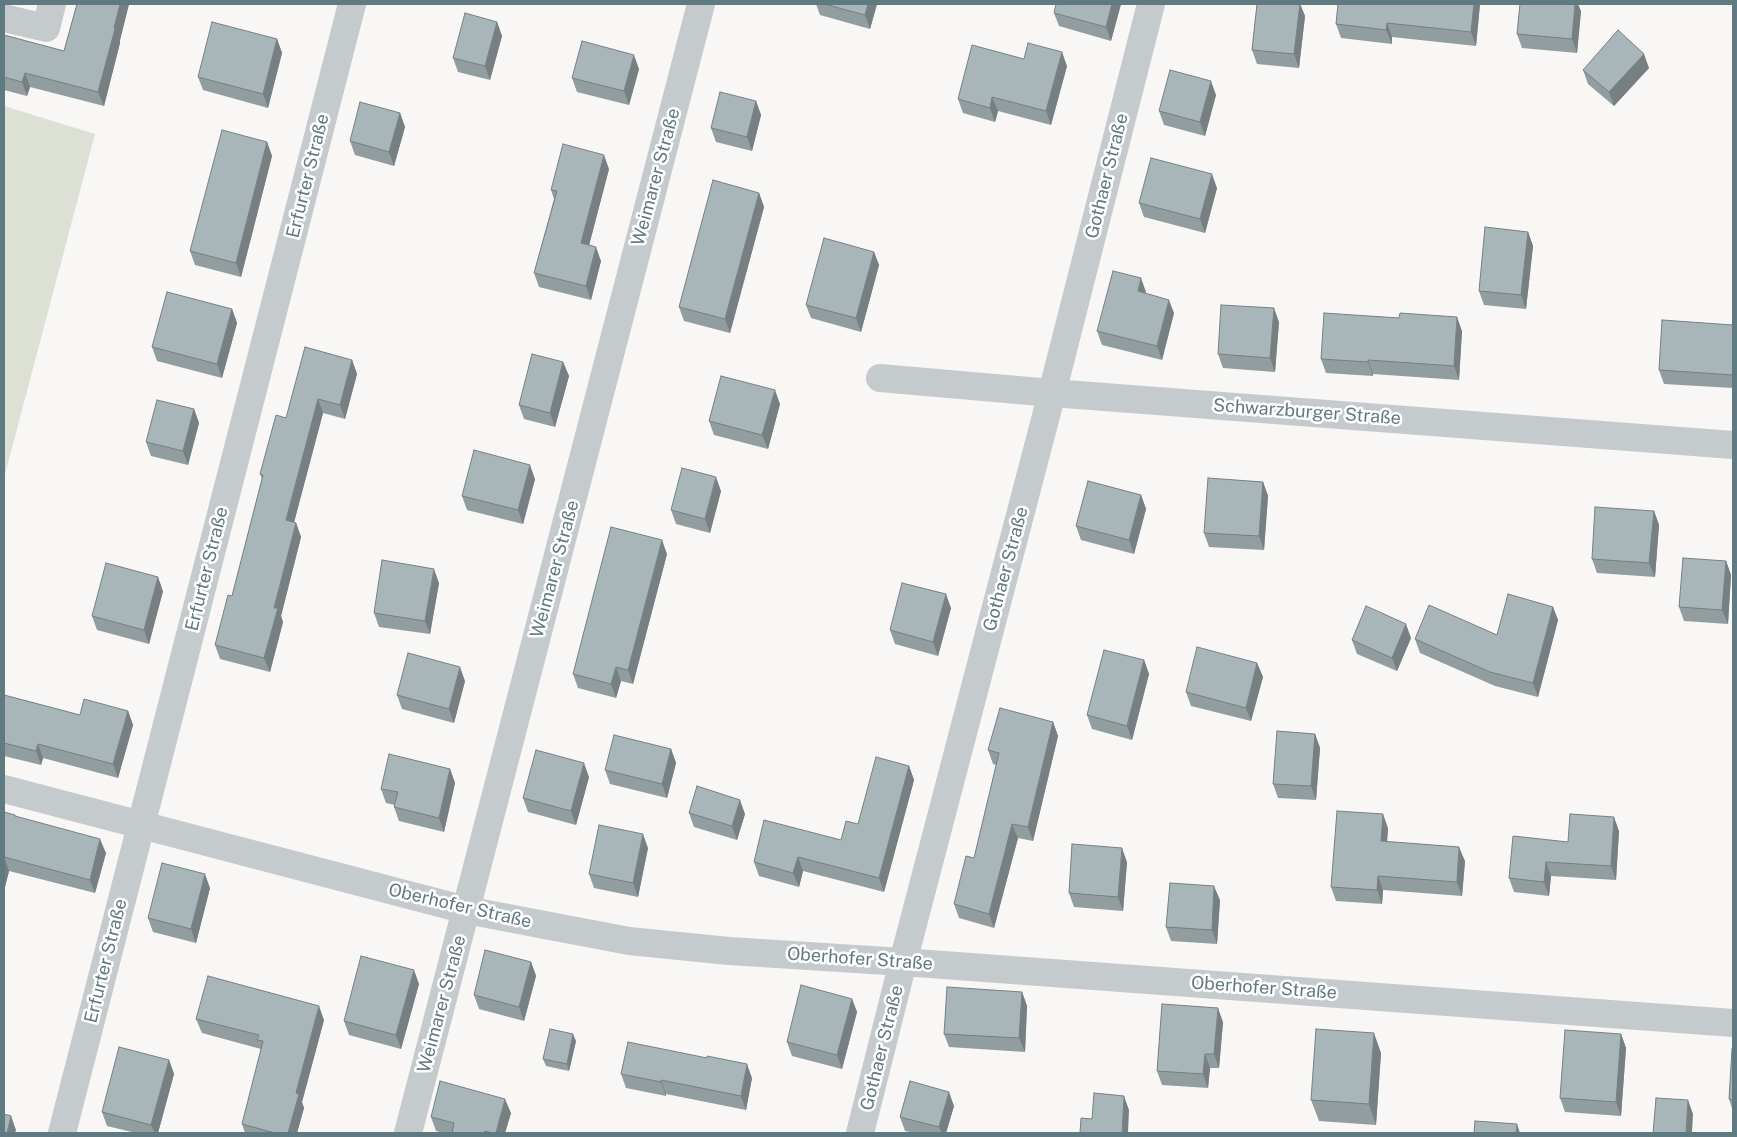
<!DOCTYPE html>
<html>
<head>
<meta charset="utf-8">
<style>
  body { margin:0 }
  #map { position:relative; width:1737px; height:1137px; overflow:hidden; background:#f8f7f5; font-family:"Public Sans",sans-serif }
  canvas { display:block }
  .frame { position:absolute; inset:0; border:5px solid #607a82; pointer-events:none }
</style>
</head>
<body>
<div id="map">
<canvas width="1737" height="1137"></canvas>
<div class="frame"></div>
</div>
<script>
const ctx = document.querySelector('canvas').getContext('2d');
ctx.lineJoin = 'round';
function fillPath(path, color) { ctx.fillStyle = color; ctx.fill(path, 'evenodd'); }
const poly = rows => new Path2D(rows.map(r => 'M' + r).join(''));
function stroke(path, color, width, dash) { ctx.strokeStyle = color; ctx.lineWidth = width; ctx.lineCap = dash ? 'butt' : 'round'; ctx.setLineDash(dash || []); ctx.stroke(path); }
function drawText(font, color, halo, rows, align = 'center') {
  ctx.font = font + ' "Public Sans",sans-serif'; ctx.lineWidth = 5; ctx.setLineDash([]); ctx.textBaseline = 'middle'; ctx.strokeStyle = halo; ctx.fillStyle = color; for (const [text, x, y, turn = 0] of rows) {
    ctx.save(); ctx.translate(x, y); ctx.rotate((+turn || 0) * Math.PI / 180); ctx.textAlign = isNaN(turn) ? turn : align; if (halo) ctx.strokeText(text, 0, 0); ctx.fillText(text, 0, 0); ctx.restore();
  }
}
fillPath(poly([
  [4,106,95,134,4,478]
]), '#dce0d5');
stroke(poly([
  [4,18,46,28,52,4],
  [880,378,1052,393,1733,445],
  [4,789,466,910,629,941,729,951,903,962,1733,1023],
  [62,1133,352,4],
  [408,1133,701,4],
  [860,1133,903,962,1052,393,1151,4]
]), '#c5cbcd', 28);
fillPath(poly([
  [77,4,129,4,120,40,120,43,104,106,30,87,27,96,4,90,4,35,64,51],
  [816,4,877,4,870,29,820,15],
  [1121,4,1111,41,1059,26,1054,13],
  [1257,4,1300,4,1305,16,1299,68,1257,64,1252,50],
  [1480,4,1476,46,1392,37,1392,44,1341,38,1336,24],
  [1581,11,1577,53,1522,48,1517,34],
  [497,22,502,36,490,80,458,72,453,58],
  [277,39,282,53,268,108,203,90,198,77],
  [1024,59,1067,66,1051,125,998,111,995,122,963,113,958,99],
  [1649,68,1614,106,1588,84,1583,70],
  [639,69,629,105,577,92,572,78],
  [1216,95,1205,136,1164,125,1159,111],
  [756,101,761,115,752,151,716,142,711,128],
  [400,113,405,127,394,166,355,155,350,141],
  [267,142,272,156,241,277,195,265,190,251],
  [609,169,589,245,601,261,591,300,539,287,534,273,554,199,551,190],
  [1217,188,1205,233,1144,217,1139,203],
  [759,193,764,207,730,333,684,321,679,307],
  [1528,232,1533,246,1526,309,1484,305,1479,291],
  [874,252,879,265,861,332,811,318,806,305],
  [1146,292,1146,293,1174,313,1162,360,1102,345,1097,331],
  [232,309,237,323,222,378,157,361,152,347],
  [1279,322,1275,372,1223,368,1218,354],
  [1733,325,1733,388,1664,384,1659,370],
  [1462,331,1459,380,1373,374,1373,376,1326,373,1321,359],
  [352,360,357,374,345,419,323,413,294,522,296,523,301,537,281,616,283,622,270,672,220,659,215,645,232,596,262,479,260,474,286,418],
  [563,362,569,376,555,427,524,419,519,405],
  [780,404,768,449,714,435,709,421],
  [194,409,199,423,188,465,151,456,146,442],
  [535,479,523,524,467,510,462,496],
  [1263,482,1268,496,1264,550,1209,547,1204,533],
  [721,491,710,533,676,524,671,510],
  [1141,495,1146,509,1134,554,1081,540,1076,526],
  [1654,511,1659,525,1655,577,1597,573,1592,559],
  [667,554,633,684,621,681,616,698,578,688,573,674],
  [1726,561,1731,575,1728,624,1684,621,1679,607],
  [439,583,430,634,379,627,374,613],
  [163,591,149,644,97,630,92,616],
  [1553,607,1558,620,1538,697,1495,686,1420,653,1415,639,1497,635],
  [951,608,938,656,895,644,890,630],
  [1411,638,1397,671,1357,654,1352,640],
  [1144,660,1149,674,1132,740,1092,729,1087,715],
  [1257,663,1263,677,1251,721,1191,706,1186,692],
  [465,681,454,723,402,709,397,695],
  [4,695,80,715,128,711,133,725,118,778,43,758,41,765,4,756],
  [1053,722,1058,736,1033,841,1018,838,994,928,959,918,954,904,974,858,996,765,993,764,988,750],
  [1315,734,1320,748,1316,800,1278,798,1273,784],
  [671,749,676,763,667,798,610,784,605,770],
  [909,766,914,780,884,892,803,871,799,887,759,876,754,862,841,840,858,824],
  [450,769,455,783,444,832,399,821,394,807,395,805,386,803,381,789],
  [589,777,576,825,528,812,523,798],
  [4,812,106,853,95,893,9,871,5,887,4,886],
  [689,813,745,814,737,840,694,827],
  [1388,828,1387,842,1465,861,1462,896,1383,890,1382,904,1336,901,1331,887],
  [1619,831,1616,880,1551,876,1549,896,1514,892,1509,878,1568,842],
  [648,848,638,897,594,888,589,874],
  [1127,862,1123,911,1074,907,1069,893],
  [210,888,196,943,153,932,148,918],
  [1220,900,1217,944,1171,941,1166,927],
  [531,962,536,976,524,1021,479,1009,474,995],
  [419,984,401,1049,349,1035,344,1021],
  [1022,992,1027,1006,1025,1052,949,1047,944,1034],
  [852,999,857,1012,842,1069,792,1056,787,1042],
  [196,1019,324,1020,302,1102,304,1108,297,1133,245,1133,242,1124,261,1050,261,1049,202,1033],
  [1223,1022,1219,1068,1210,1068,1208,1088,1162,1085,1157,1071],
  [1621,1034,1626,1048,1621,1116,1565,1112,1560,1098],
  [576,1041,569,1071,546,1066,543,1059],
  [1733,1049,1733,1111,1729,1099],
  [1381,1053,1376,1125,1319,1121,1311,1100],
  [169,1060,174,1074,158,1133,136,1133,107,1126,102,1112],
  [621,1074,752,1078,746,1110,666,1094,666,1096,626,1088],
  [954,1106,946,1133,915,1133,905,1131,900,1117],
  [511,1113,505,1133,444,1133,436,1131,431,1117]
]), '#919d9f');
fillPath(poly([
  [120,4,129,4,120,40,120,43,104,106,98,92],
  [868,4,877,4,870,29,865,15],
  [1112,4,1121,4,1111,41,1106,27],
  [1300,4,1305,16,1299,68,1294,54],
  [1474,4,1480,4,1476,46,1471,32],
  [1575,4,1578,4,1581,11,1577,53,1572,39],
  [497,22,502,36,490,80,485,66],
  [1387,23,1392,37,1392,44,1386,30],
  [277,39,282,53,268,108,263,94],
  [1062,52,1067,66,1051,125,1046,111],
  [1644,54,1649,68,1614,106,1609,92],
  [634,55,639,69,629,105,624,91],
  [25,73,30,87,27,96,22,82],
  [1211,81,1216,95,1205,136,1200,122],
  [992,97,998,111,995,122,990,108],
  [756,101,761,115,752,151,747,137],
  [400,113,405,127,394,166,389,152],
  [267,142,272,156,241,277,236,263],
  [604,155,609,169,586,257,581,243],
  [1212,174,1217,188,1205,233,1200,219],
  [759,193,764,207,730,333,725,319],
  [1528,232,1533,246,1526,309,1521,295],
  [596,247,601,261,591,300,586,286],
  [874,252,879,265,861,332,856,318],
  [1141,278,1146,292,1143,305,1138,291],
  [1169,300,1174,313,1162,360,1157,346],
  [1274,308,1279,322,1275,372,1270,358],
  [232,309,237,323,222,378,217,364],
  [1457,317,1462,331,1459,380,1454,366],
  [352,360,357,374,345,419,340,405],
  [1368,360,1373,374,1373,376,1368,362],
  [563,362,569,376,555,427,550,413],
  [775,390,780,404,768,449,762,435],
  [318,399,323,413,291,534,286,520],
  [194,409,199,423,188,465,183,451],
  [530,465,535,479,523,524,518,510],
  [716,477,721,491,710,533,705,519],
  [1263,482,1268,496,1264,550,1259,536],
  [1141,495,1146,509,1134,554,1129,540],
  [1654,511,1659,525,1655,577,1649,563],
  [296,523,301,537,281,616,283,622,270,672,264,658,274,608],
  [662,540,667,554,633,684,628,670],
  [1726,561,1731,575,1728,624,1722,610],
  [434,569,439,583,430,634,425,621],
  [158,577,163,591,149,644,144,630],
  [946,594,951,608,938,656,933,642],
  [1553,607,1558,620,1538,697,1533,683],
  [1406,624,1411,638,1397,671,1392,658],
  [1144,660,1149,674,1132,740,1127,726],
  [1257,663,1263,677,1251,721,1246,708],
  [460,667,465,681,454,723,449,709],
  [616,667,621,681,616,698,611,684],
  [128,711,133,725,118,778,113,764],
  [1053,722,1058,736,1033,841,1028,827],
  [1315,734,1320,748,1316,800,1311,786],
  [38,744,43,758,41,765,36,751],
  [671,749,676,763,667,798,662,784],
  [584,763,589,777,576,825,571,811],
  [909,766,914,780,884,892,879,878],
  [450,769,455,783,444,832,439,818],
  [740,800,745,814,737,840,732,826],
  [1383,814,1388,828,1386,855,1381,841],
  [1614,817,1619,831,1616,880,1611,866],
  [1012,824,1018,838,994,928,989,914],
  [643,834,648,848,638,897,633,883],
  [100,839,106,853,95,893,90,880],
  [1459,847,1465,861,1462,896,1457,882],
  [1122,848,1127,862,1123,911,1118,897],
  [4,857,9,871,5,887,4,883],
  [798,857,803,871,799,887,793,873],
  [1546,862,1551,876,1549,896,1544,882],
  [205,874,210,888,196,943,191,929],
  [1378,876,1383,890,1382,904,1377,890],
  [1214,886,1220,900,1217,944,1212,930],
  [531,962,536,976,524,1021,519,1007],
  [414,970,419,984,401,1049,396,1035],
  [1022,992,1027,1006,1025,1052,1019,1038],
  [852,999,857,1012,842,1069,837,1055],
  [319,1006,324,1020,302,1102,304,1108,297,1133,288,1133,296,1093],
  [1218,1008,1223,1022,1219,1068,1214,1054],
  [1374,1033,1381,1053,1376,1125,1369,1104],
  [573,1034,576,1041,569,1071,567,1064],
  [1621,1034,1626,1048,1621,1116,1616,1102],
  [1205,1054,1210,1068,1208,1088,1203,1074],
  [169,1060,174,1074,158,1133,155,1133,151,1125],
  [747,1064,752,1078,746,1110,741,1096],
  [661,1080,666,1094,666,1096,661,1082],
  [949,1092,954,1106,946,1133,942,1133,939,1127],
  [1124,1096,1129,1110,1128,1133,1122,1133],
  [505,1099,511,1113,505,1133,496,1133],
  [1688,1100,1693,1114,1692,1133,1686,1133],
  [11,1116,16,1130,15,1133,7,1133],
  [1517,1124,1520,1133,1516,1133]
]), '#767f82');
const building = poly([
  [77,4,120,4,114,28,115,29,98,92,25,73,22,82,4,77,4,35,64,51,77,4],
  [824,4,868,4,865,15,824,4],
  [1056,4,1112,4,1106,27,1054,13,1056,4],
  [1257,4,1300,4,1294,54,1252,50,1257,4],
  [1338,4,1474,4,1471,32,1387,23,1386,30,1336,24,1338,4],
  [1520,4,1575,4,1572,39,1517,34,1520,4],
  [465,13,497,22,485,66,453,58,465,13],
  [212,22,277,39,263,94,198,77,212,22],
  [1618,30,1644,54,1609,92,1583,70,1618,30],
  [582,41,634,55,624,91,572,78,582,41],
  [1028,43,1062,52,1046,111,992,97,990,108,958,99,972,45,1024,59,1028,43],
  [1170,70,1211,81,1200,122,1159,111,1170,70],
  [720,92,756,101,747,137,711,128,720,92],
  [360,102,400,113,389,152,350,141,360,102],
  [222,130,267,142,236,263,190,251,222,130],
  [563,144,604,155,581,243,596,247,586,286,534,273,557,191,551,190,563,144],
  [1151,158,1212,174,1200,219,1139,203,1151,158],
  [713,180,759,193,725,319,679,307,713,180],
  [1485,227,1528,232,1521,295,1479,291,1485,227],
  [824,238,874,252,856,318,806,305,824,238],
  [1113,271,1141,278,1138,291,1169,300,1157,346,1097,331,1113,271],
  [167,292,232,309,217,364,152,347,167,292],
  [1221,305,1274,308,1270,358,1218,354,1221,305],
  [1324,313,1399,318,1400,313,1457,317,1454,366,1368,360,1368,362,1321,359,1324,313],
  [1662,320,1733,325,1733,375,1659,370,1662,320],
  [305,347,352,360,340,405,318,399,286,520,296,523,274,608,278,608,264,658,215,645,228,595,232,596,263,475,260,474,276,415,286,418,305,347],
  [532,354,563,362,550,413,519,405,532,354],
  [721,376,775,390,762,435,709,421,721,376],
  [157,400,194,409,183,451,146,442,157,400],
  [474,450,530,465,518,510,462,496,474,450],
  [682,468,716,477,705,519,671,510,682,468],
  [1208,478,1263,482,1259,536,1204,533,1208,478],
  [1088,481,1141,495,1129,540,1076,526,1088,481],
  [1595,507,1654,511,1649,563,1592,559,1595,507],
  [611,527,662,540,628,670,616,667,611,684,573,674,611,527],
  [1683,558,1726,561,1722,610,1679,607,1683,558],
  [382,560,434,569,425,621,374,613,382,560],
  [106,563,158,577,144,630,92,616,106,563],
  [902,583,946,594,933,642,890,630,902,583],
  [1508,594,1553,607,1533,683,1490,672,1415,639,1429,605,1497,635,1508,594],
  [1366,606,1406,624,1392,658,1352,640,1366,606],
  [1197,647,1257,663,1246,708,1186,692,1197,647],
  [1104,650,1144,660,1127,726,1087,715,1104,650],
  [408,653,460,667,449,709,397,695,408,653],
  [4,695,80,715,84,699,128,711,113,764,38,744,36,751,4,743,4,695],
  [1000,708,1053,722,1028,827,1012,824,989,914,954,904,966,856,974,858,999,753,988,750,1000,708],
  [1277,731,1315,734,1311,786,1273,784,1277,731],
  [614,735,671,749,662,784,605,770,614,735],
  [536,750,584,763,571,811,523,798,536,750],
  [389,754,450,769,439,818,394,807,398,792,381,789,389,754],
  [876,757,909,766,879,878,798,857,793,873,754,862,764,820,841,840,846,821,858,824,876,757],
  [697,786,740,800,732,826,689,813,697,786],
  [1337,811,1383,814,1381,841,1459,847,1457,882,1378,876,1377,890,1331,887,1337,811],
  [4,812,15,815,15,816,100,839,90,880,4,857,4,859,4,812],
  [1570,814,1614,817,1611,866,1546,862,1544,882,1509,878,1513,836,1568,842,1570,814],
  [599,825,643,834,633,883,589,874,599,825],
  [1072,844,1122,848,1118,897,1069,893,1072,844],
  [162,863,205,874,191,929,148,918,162,863],
  [1170,883,1214,886,1212,930,1166,927,1170,883],
  [485,950,531,962,519,1007,474,995,485,950],
  [361,956,414,970,396,1035,344,1021,361,956],
  [208,976,319,1006,296,1093,299,1094,288,1133,275,1133,242,1124,263,1041,257,1040,259,1035,196,1019,208,976],
  [801,985,852,999,837,1055,787,1042,801,985],
  [947,987,1022,992,1019,1038,944,1034,947,987],
  [1162,1004,1218,1008,1214,1054,1205,1054,1203,1074,1157,1071,1162,1004],
  [550,1029,573,1034,567,1064,543,1059,550,1029],
  [1316,1029,1374,1033,1369,1104,1311,1100,1316,1029],
  [1565,1030,1621,1034,1616,1102,1560,1098,1565,1030],
  [628,1042,707,1058,707,1056,747,1064,741,1096,661,1080,661,1082,621,1074,628,1042],
  [119,1047,169,1060,151,1125,102,1112,119,1047],
  [1732,1049,1733,1049,1733,1100,1729,1099,1732,1049],
  [440,1081,505,1099,496,1133,492,1133,485,1131,484,1133,452,1133,454,1123,431,1117,440,1081],
  [910,1081,949,1092,939,1127,900,1117,910,1081],
  [1094,1093,1124,1096,1122,1133,1080,1133,1081,1118,1092,1119,1094,1093],
  [1656,1098,1688,1100,1686,1133,1653,1133,1656,1098],
  [4,1114,11,1116,7,1133,4,1133,4,1114],
  [1475,1121,1517,1124,1516,1133,1474,1133,1475,1121]
]);
fillPath(building, '#a9b6b9');
stroke(building, '#767f82', 1);
drawText('18px', '#607a82', '#fff', [
  ["Erfurter Straße",308,176,-76],
  ["Gothaer Straße",1107,176,-76],
  ["Weimarer Straße",656,177,-75],
  ["Schwarzburger Straße",1307,412,4],
  ["Erfurter Straße",207,569,-76],
  ["Weimarer Straße",555,569,-75],
  ["Gothaer Straße",1006,569,-75],
  ["Oberhofer Straße",460,906,13],
  ["Oberhofer Straße",860,959,4],
  ["Erfurter Straße",106,961,-76],
  ["Oberhofer Straße",1264,988,4],
  ["Weimarer Straße",442,1004,-75],
  ["Gothaer Straße",882,1048,-76]
]);
</script>
</body>
</html>
